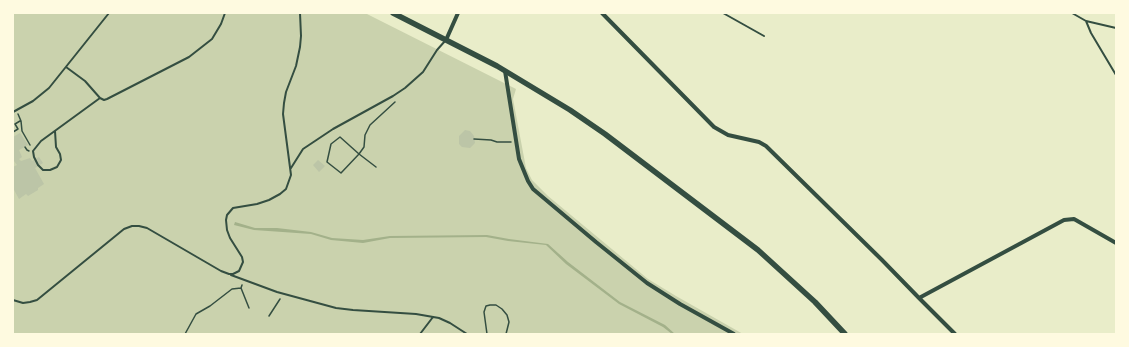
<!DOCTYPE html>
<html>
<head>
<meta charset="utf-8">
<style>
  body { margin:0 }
  #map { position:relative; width:1129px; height:347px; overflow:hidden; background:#e9edc9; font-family:"Alegreya Sans",sans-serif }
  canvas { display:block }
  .frame { position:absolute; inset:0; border:14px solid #fefae0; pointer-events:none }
</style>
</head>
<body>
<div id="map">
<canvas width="1129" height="347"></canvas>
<div class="frame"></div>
</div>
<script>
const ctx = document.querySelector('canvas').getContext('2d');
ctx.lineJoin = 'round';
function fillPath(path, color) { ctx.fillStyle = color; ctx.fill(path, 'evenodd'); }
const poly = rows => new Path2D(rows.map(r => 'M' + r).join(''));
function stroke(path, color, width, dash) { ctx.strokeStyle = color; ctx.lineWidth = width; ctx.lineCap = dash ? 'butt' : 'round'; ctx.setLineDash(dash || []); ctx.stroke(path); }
fillPath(poly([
  [13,13,365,13,516,89,513,99,526,168,532,180,548,196,648,279,676,296,743,334,13,334]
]), '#cad2ad');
fillPath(poly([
  [235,222,255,228,277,228,311,232,332,238,363,240,390,236,487,235,509,239,548,244,568,262,620,302,665,325,675,334,672,334,663,327,619,304,566,264,546,245,508,241,486,237,390,238,363,243,331,240,311,234,254,230,234,225]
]), '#a3b18a');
fillPath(poly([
  [465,130,470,131,474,136,475,143,470,148,462,147,459,144,459,136],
  [20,133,28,145,19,150,22,157,19,159,21,161,30,158,32,161,39,157,43,163,35,168,44,184,38,188,38,190,28,196,26,194,19,199,13,188,13,167,17,165,14,161,13,161,13,137],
  [318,160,325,166,319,172,313,165]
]), '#bcc5a7');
stroke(poly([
  [18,114,21,121,22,131,30,145],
  [13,132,18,129,15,124,20,121],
  [474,139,491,140,497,142,511,142],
  [25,147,27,150,29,151],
  [376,167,359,154,341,173,327,162,331,144,340,137,359,154,364,147,365,135,370,125,395,102],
  [241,288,249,308],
  [269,316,280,299],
  [185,334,196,314,210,306,232,289,241,288,242,285],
  [487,334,484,312,486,306,490,305,496,305,502,309,507,315,509,322,506,334]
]), '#344e41', 1.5);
stroke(poly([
  [723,13,764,36],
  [1072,13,1086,21],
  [1116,28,1086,21,1091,33,1116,75],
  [66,67,85,81,100,98,104,100,107,99,189,57,212,39,221,24,225,13],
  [13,112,33,101,49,88,109,13],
  [55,131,56,147,60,154,61,160,57,167,50,170,43,170,38,165,34,157,33,151,41,141,100,98],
  [291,168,303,149,333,129,393,96,405,88,423,72,437,50,445,41],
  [231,275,277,292,336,308,353,310,416,314,439,318,450,323,467,334],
  [13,300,23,303,30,302,37,300,124,229,132,226,139,226,147,228,221,271,229,274,233,274,239,271,243,262,242,257,230,238,227,230,226,220,227,215,233,208,257,204,269,200,280,194,286,189,291,175,283,114,284,103,286,92,296,66,300,47,301,36,300,13],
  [420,334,433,317]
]), '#344e41', 2);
stroke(poly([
  [602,13,714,127,728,135,759,142,766,146,882,260,919,298],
  [446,40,458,13],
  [505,71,519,159,528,181,533,189,596,242,647,283,680,304,734,334],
  [955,334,919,298,1064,220,1074,219,1116,243]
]), '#344e41', 4);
stroke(poly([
  [393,13,497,66,570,110,605,134,758,250,815,302,845,334]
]), '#344e41', 5.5);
</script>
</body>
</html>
